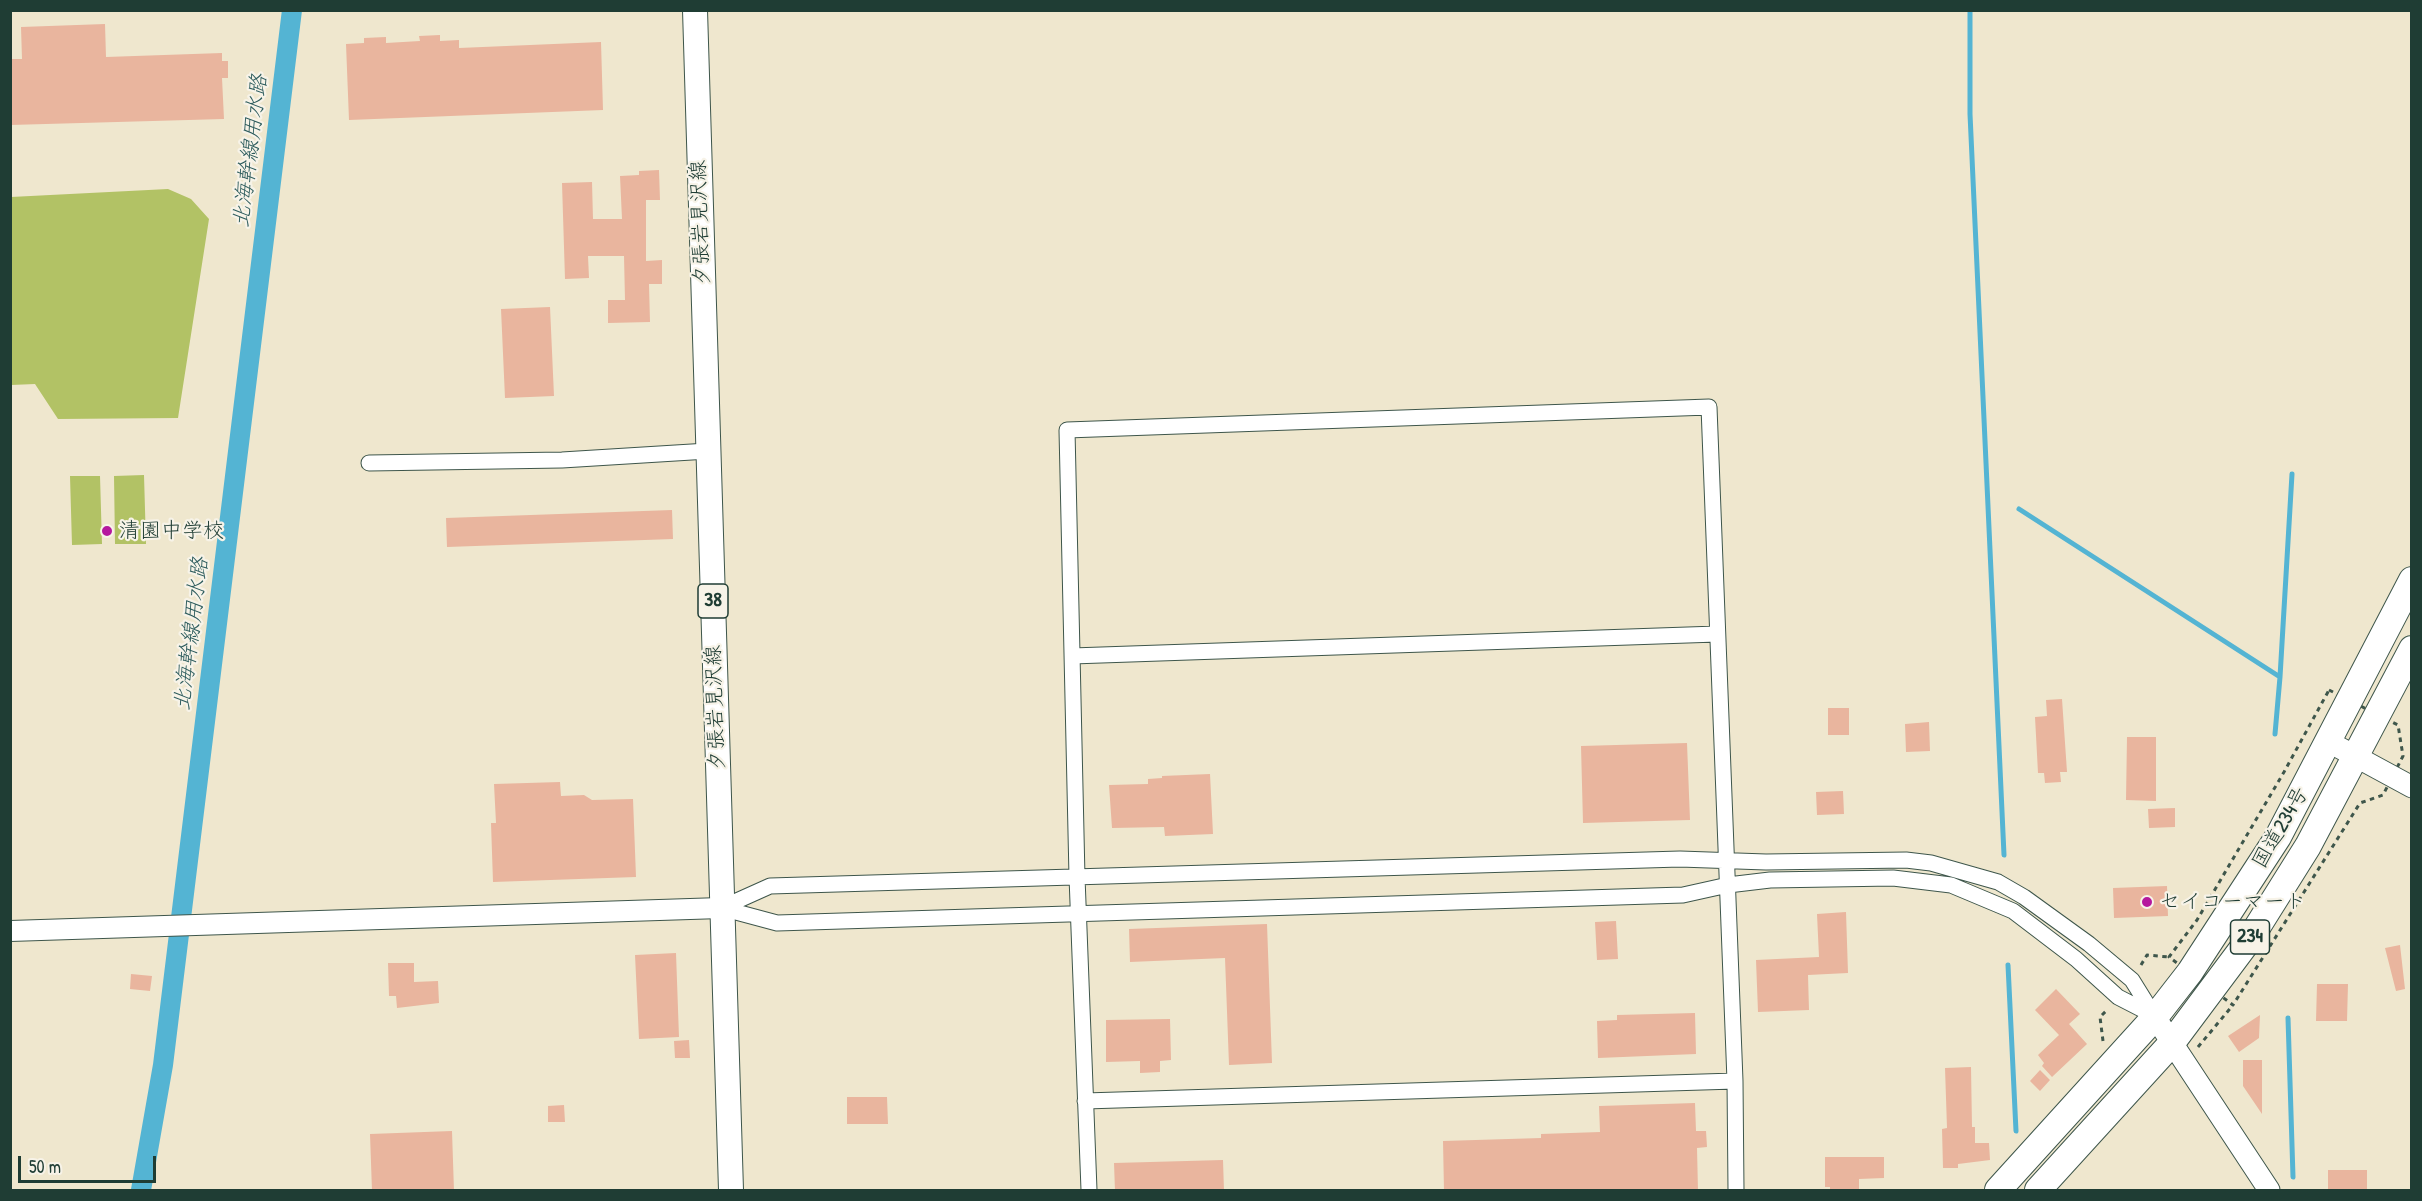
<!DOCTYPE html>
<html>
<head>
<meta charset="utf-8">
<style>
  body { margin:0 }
  #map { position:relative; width:2422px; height:1201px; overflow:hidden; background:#efe7ce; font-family:"Patrick Hand",sans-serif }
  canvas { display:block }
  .frame { position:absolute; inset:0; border:12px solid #1f3d34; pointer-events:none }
  .scale { position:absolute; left:18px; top:1156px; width:138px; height:27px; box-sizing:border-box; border:3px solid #1f3d34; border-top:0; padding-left:8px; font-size:18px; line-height:21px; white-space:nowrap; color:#1f3d34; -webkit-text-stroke:4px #f7f3e8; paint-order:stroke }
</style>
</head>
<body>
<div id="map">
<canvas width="2422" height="1201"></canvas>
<div class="frame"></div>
<div class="scale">50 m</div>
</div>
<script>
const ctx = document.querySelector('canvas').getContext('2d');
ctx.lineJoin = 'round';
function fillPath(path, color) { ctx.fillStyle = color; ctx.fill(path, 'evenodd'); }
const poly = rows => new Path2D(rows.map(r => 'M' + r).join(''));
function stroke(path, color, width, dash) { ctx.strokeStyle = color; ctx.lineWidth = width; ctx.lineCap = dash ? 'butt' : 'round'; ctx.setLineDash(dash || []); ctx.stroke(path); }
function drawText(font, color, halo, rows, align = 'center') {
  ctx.font = font + ' "Patrick Hand","Klee One",sans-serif'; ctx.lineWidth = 4.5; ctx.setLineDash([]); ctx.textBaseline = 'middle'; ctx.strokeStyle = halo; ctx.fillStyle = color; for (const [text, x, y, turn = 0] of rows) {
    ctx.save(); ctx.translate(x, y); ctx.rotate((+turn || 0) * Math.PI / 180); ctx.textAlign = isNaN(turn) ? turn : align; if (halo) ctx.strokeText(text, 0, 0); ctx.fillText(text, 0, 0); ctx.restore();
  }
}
fillPath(poly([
  [168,189,191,199,209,219,178,418,58,419,35,384,11,385,11,197],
  [144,475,146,544,115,544,114,476],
  [70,476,100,476,102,544,72,545]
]), '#b2c265');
stroke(poly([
  [1970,10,1970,114,2004,855],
  [2019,509,2280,677,2292,474],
  [2275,734,2280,677],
  [2008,965,2016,1131],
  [2288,1018,2293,1177]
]), '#54b4d3', 5);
stroke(poly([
  [141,1190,163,1065,292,10]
]), '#54b4d3', 20);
fillPath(poly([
  [105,24,106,57,222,53,222,61,228,61,228,78,222,78,224,119,10,125,10,59,22,59,21,27],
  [440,35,440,41,459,40,459,48,601,42,603,110,349,120,346,44,364,43,364,38,386,37,386,43,420,41,419,36],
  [659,170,660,200,646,200,646,261,662,260,662,284,649,284,650,322,608,323,608,300,625,300,624,256,588,256,589,278,565,279,562,183,592,182,593,219,622,219,620,176,639,175,639,171],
  [550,307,554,396,505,398,501,309],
  [672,510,673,539,447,547,446,518],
  [2062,699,2067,772,2060,772,2061,782,2045,783,2044,773,2038,773,2035,717,2047,716,2046,700],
  [1828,708,1849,708,1849,735,1828,735],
  [1929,722,1930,751,1906,752,1905,724],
  [2127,737,2156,737,2156,801,2126,800],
  [1687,743,1690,820,1583,823,1581,746],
  [1210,774,1213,834,1165,836,1164,827,1112,828,1109,785,1148,784,1148,779,1162,778,1162,776],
  [560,782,561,796,584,795,592,800,633,799,636,877,493,882,491,823,496,823,494,784],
  [1843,791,1844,814,1817,815,1816,792],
  [2175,808,2175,827,2149,828,2148,809],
  [2167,886,2168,916,2114,918,2113,888],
  [1846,912,1848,973,1808,975,1809,1010,1758,1012,1756,960,1819,957,1817,914],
  [1616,921,1618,959,1597,960,1595,922],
  [1267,924,1272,1063,1229,1065,1225,958,1130,962,1129,929],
  [2400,945,2405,989,2396,991,2385,948],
  [676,953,679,1037,639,1039,635,955],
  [388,963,414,963,414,982,438,981,439,1003,397,1008,396,996,389,996],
  [131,974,152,976,150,991,130,989],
  [2317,984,2348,984,2347,1021,2316,1021],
  [2056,989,2080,1014,2069,1024,2087,1044,2052,1077,2042,1066,2044,1063,2038,1055,2059,1035,2035,1010],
  [1695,1013,1696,1054,1598,1058,1597,1021,1617,1020,1617,1015],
  [2260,1015,2259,1038,2239,1052,2228,1036],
  [1170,1019,1171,1060,1160,1061,1160,1072,1140,1073,1140,1061,1106,1062,1106,1020],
  [689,1040,690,1058,675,1058,674,1041],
  [2243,1060,2262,1060,2262,1114,2243,1086],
  [1971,1067,1972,1127,1975,1127,1975,1143,1989,1143,1990,1160,1958,1164,1958,1168,1943,1168,1942,1129,1947,1128,1945,1068],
  [2040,1070,2050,1080,2040,1091,2030,1081],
  [847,1097,887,1097,888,1124,847,1124],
  [1695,1103,1696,1131,1706,1131,1707,1147,1697,1148,1698,1191,1444,1191,1443,1141,1541,1138,1541,1134,1600,1132,1599,1106],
  [564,1105,565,1122,548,1122,548,1106],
  [452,1131,454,1191,372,1191,370,1134],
  [1825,1157,1884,1157,1884,1178,1859,1179,1859,1191,1830,1191,1830,1187,1825,1187],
  [1223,1160,1224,1191,1115,1191,1114,1163],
  [2328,1170,2367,1170,2367,1191,2328,1191]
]), '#e9b59e');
const minor = poly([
  [369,463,562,460,708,451],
  [1072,656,1717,634],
  [721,908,770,886,1680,859,1766,862,1906,860,1931,863,1998,882,2024,897,2089,944,2132,980,2155,1017],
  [721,908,777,923,1683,895,1728,885,1770,880,1893,878,1951,885,2013,911,2076,959,2118,997,2153,1015],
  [1085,1101,1735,1081],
  [1089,1190,1077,877,1067,430,1709,407,1735,1081,1736,1190]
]);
const tertiary = poly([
  [10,931,721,908]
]);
const secondary = poly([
  [2329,742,2412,787],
  [2155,1017,2269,1190]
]);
const primary = poly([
  [695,10,731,1190]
]);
const trunk = poly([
  [1998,1190,2155,1017,2190,972,2278,837,2412,580],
  [2038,1190,2171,1044,2251,937,2308,846,2412,649]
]);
stroke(minor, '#3e564b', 17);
stroke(tertiary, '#3e564b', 22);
stroke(secondary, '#3e564b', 23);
stroke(primary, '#3e564b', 26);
stroke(trunk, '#3e564b', 28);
stroke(poly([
  [2329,690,2398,725,2403,756,2383,795,2360,803,2233,1005,2169,957,2197,920,2284,772,2329,690],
  [2141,965,2147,955,2169,957],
  [2103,1041,2100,1017,2108,1009],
  [2198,1047,2233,1005]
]), '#3e564b', 3, [4.5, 4.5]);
stroke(minor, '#fff', 15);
stroke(tertiary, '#fff', 20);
stroke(secondary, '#fff', 21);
stroke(primary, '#fff', 24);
stroke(trunk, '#fff', 26);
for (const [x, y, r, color] of [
  [107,531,6,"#b5179e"],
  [2147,902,6,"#b5179e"]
]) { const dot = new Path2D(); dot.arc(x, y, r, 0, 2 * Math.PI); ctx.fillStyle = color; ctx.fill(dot); stroke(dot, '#f7f3e8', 2); }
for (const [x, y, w] of [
  [713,601,30],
  [2250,937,39]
]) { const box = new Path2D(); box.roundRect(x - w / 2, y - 17, w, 34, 4.5); ctx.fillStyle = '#f7f3e8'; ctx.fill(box); stroke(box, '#1f3d34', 1.5); }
drawText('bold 20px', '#1f3d34', null, [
  ["38",713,601],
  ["234",2250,937]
]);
drawText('21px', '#1f3d34', '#f7f3e8', [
  ["夕張岩見沢線",701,223,-92],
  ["夕張岩見沢線",716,708,-92],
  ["国道234号",2281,828,-60]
]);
drawText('21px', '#1f3d34', '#f7f3e8', [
  ["清園中学校",119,531],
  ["セイコーマート",2159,902]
], 'left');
drawText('italic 22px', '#2c5b5c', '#f7f3e8', [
  ["北海幹線用水路",251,151,-83],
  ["北海幹線用水路",192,634,-83]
]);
</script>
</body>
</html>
